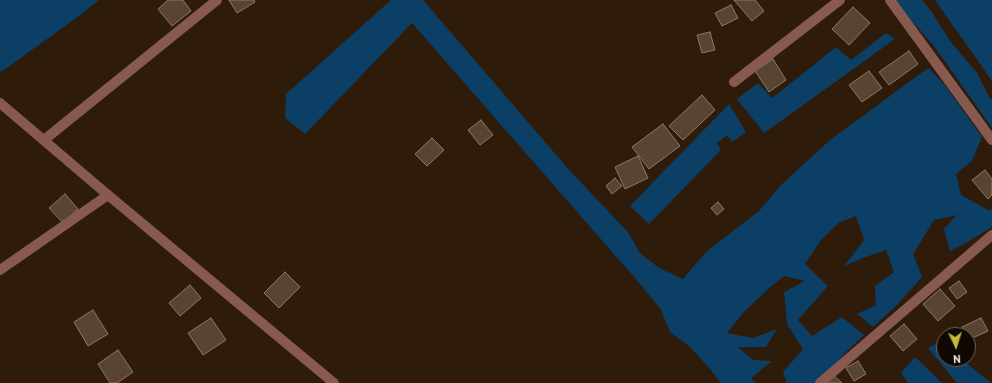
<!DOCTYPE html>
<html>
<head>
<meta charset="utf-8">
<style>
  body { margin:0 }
  #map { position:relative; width:992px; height:383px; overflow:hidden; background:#2e1b0a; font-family:Overpass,sans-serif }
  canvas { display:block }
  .north { position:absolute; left:936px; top:327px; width:40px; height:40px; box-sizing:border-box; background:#100803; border:1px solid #6e645c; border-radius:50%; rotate:176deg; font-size:11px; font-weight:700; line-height:16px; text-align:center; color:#faede2 }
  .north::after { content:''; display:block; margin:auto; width:14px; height:18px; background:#c6bc3c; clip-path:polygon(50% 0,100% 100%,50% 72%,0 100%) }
</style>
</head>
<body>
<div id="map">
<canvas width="992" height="383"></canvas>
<div class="north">N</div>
</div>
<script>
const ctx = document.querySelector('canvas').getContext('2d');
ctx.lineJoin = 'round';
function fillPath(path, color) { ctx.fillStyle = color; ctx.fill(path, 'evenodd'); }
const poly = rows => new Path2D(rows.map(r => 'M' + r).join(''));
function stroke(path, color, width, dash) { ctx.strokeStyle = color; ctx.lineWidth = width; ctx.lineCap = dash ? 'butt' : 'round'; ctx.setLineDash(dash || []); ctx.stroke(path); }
fillPath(poly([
  [0,0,99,0,75,19,1,72,0,70],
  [391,0,423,0,570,171,627,231,640,253,659,268,683,279,707,251,759,211,781,185,830,140,928,68,944,84,982,137,972,161,956,174,961,195,988,210,992,209,992,227,967,242,950,251,944,229,957,215,934,220,913,254,922,277,895,307,873,327,857,314,876,305,875,286,894,272,886,250,863,258,844,266,864,240,856,216,838,223,821,240,805,264,828,286,798,320,812,336,842,317,864,335,847,351,818,383,787,383,783,372,803,349,787,324,784,292,805,281,784,276,767,290,743,313,727,333,753,338,777,329,766,347,738,347,753,360,772,361,751,378,756,383,721,383,710,369,689,346,670,332,661,310,641,285,412,23,305,134,285,118,286,94],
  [896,0,922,0,931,11,950,41,977,73,988,95,992,100,992,128,934,46,904,12],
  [935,0,992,0,992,81],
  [886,33,895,39,764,133,737,99,758,83,772,98,836,47,851,60],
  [729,104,746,132,732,142,727,135,717,143,721,150,649,224,630,206],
  [944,340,944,359,961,359,991,383,957,383,928,348],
  [915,357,933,374,942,383,908,383,901,373]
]), '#0c3f66');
const building = poly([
  [168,0,183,0,191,11,172,26,158,9,168,0],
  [229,0,254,0,255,2,237,13,229,0],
  [734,0,755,0,764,11,752,21,734,0],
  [731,5,738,18,722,26,715,13,731,5],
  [853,7,870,23,849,45,832,29,853,7],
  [710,32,715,50,702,53,697,35,710,32],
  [909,51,918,64,889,85,879,72,909,51],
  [773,59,786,80,769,92,755,71,773,59],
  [869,71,882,88,862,102,849,85,869,71],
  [702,95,715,110,683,140,669,126,702,95],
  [481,120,493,135,480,145,468,130,481,120],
  [663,124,680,146,649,169,632,147,663,124],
  [432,138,444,150,427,166,415,154,432,138],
  [638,156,648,178,625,189,615,167,638,156],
  [985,170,992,179,992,195,988,199,972,180,985,170],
  [615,178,622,186,612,194,606,186,615,178],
  [65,194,78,209,63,223,49,208,65,194],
  [718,202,724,209,717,215,711,208,718,202],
  [285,272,300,287,279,308,264,293,285,272],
  [959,281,967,292,957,299,949,288,959,281],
  [190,285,201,298,180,316,169,303,190,285],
  [940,289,955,306,938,321,923,304,940,289],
  [93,310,108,334,88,346,74,322,93,310],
  [211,318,226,340,203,355,188,333,211,318],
  [981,318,988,331,968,340,968,335,965,335,962,327,981,318],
  [904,324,917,339,903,351,890,336,904,324],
  [118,350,133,372,117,383,110,383,98,364,118,350],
  [858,361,866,374,854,381,846,368,858,361],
  [832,374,842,383,825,383,832,374]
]);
fillPath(building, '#594432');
stroke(building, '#8f7864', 1);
stroke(poly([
  [890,0,992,140],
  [734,82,840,0],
  [0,103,108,195,334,383],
  [44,140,217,0],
  [0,270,108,195],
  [820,383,992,235]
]), '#88594f', 10);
</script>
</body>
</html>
